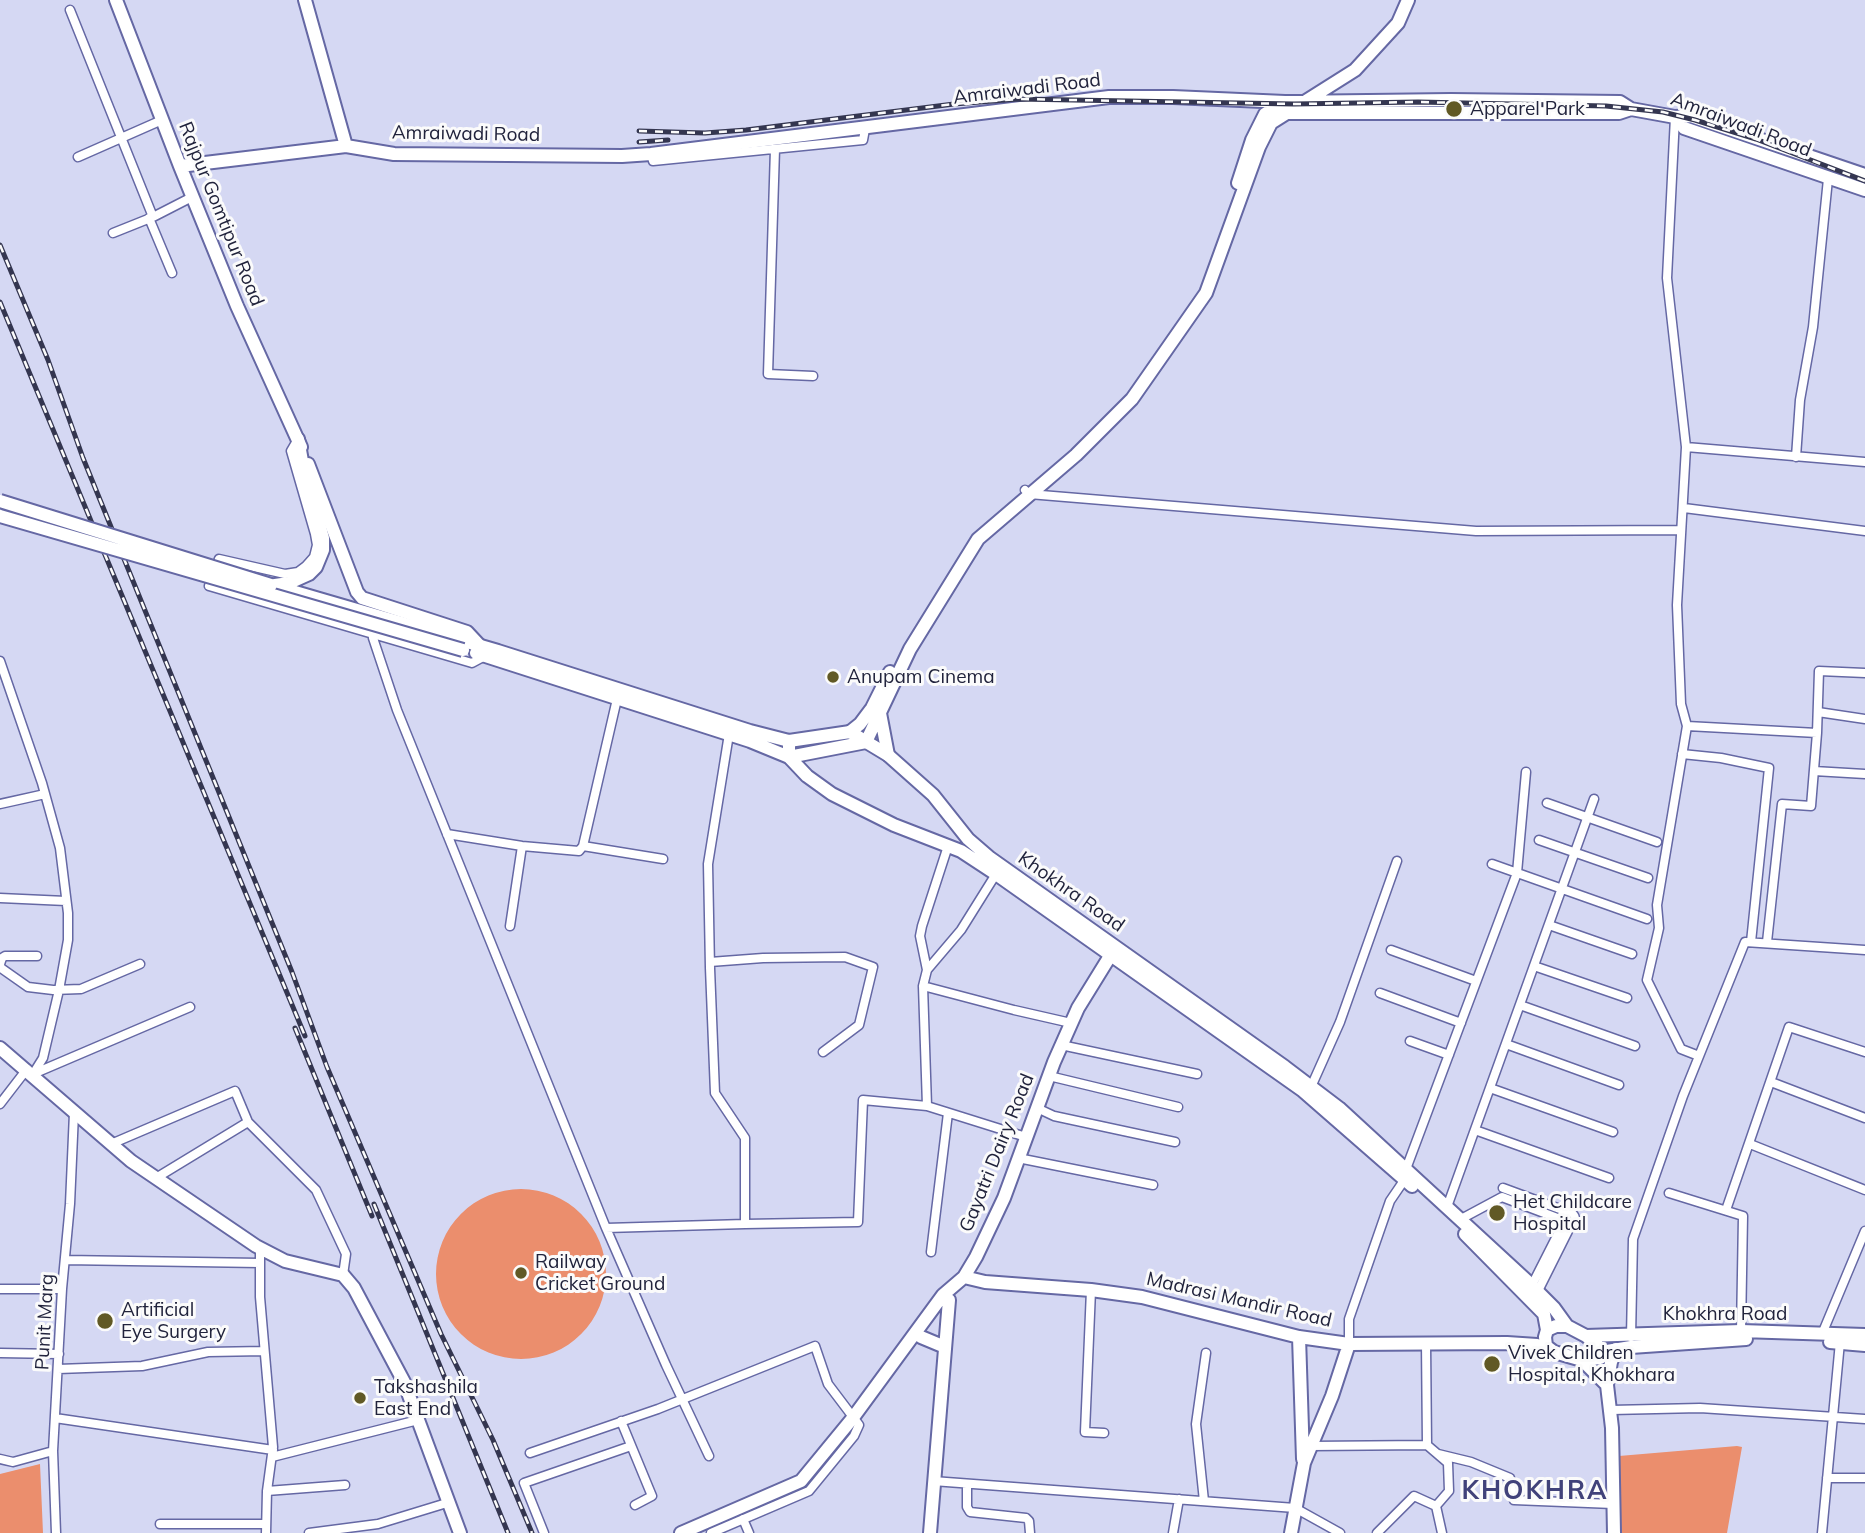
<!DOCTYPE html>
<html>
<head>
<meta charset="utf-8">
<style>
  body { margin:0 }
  canvas { display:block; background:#d5d8f3 }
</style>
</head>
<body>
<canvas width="1865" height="1533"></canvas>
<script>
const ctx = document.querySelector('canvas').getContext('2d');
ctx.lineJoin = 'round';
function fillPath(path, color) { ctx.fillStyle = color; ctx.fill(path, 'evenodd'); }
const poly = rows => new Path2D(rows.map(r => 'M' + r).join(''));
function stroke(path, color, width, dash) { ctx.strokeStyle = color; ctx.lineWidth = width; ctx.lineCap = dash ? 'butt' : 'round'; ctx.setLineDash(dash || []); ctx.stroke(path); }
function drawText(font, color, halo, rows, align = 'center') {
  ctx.font = font + ' Mulish,sans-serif'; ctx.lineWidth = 6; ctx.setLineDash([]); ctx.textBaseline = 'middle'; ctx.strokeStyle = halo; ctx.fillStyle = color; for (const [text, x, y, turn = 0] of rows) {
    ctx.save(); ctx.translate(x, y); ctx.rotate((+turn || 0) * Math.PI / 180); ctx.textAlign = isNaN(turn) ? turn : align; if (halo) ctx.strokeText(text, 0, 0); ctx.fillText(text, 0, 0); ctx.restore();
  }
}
fillPath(poly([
  '436 1274a85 85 0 1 1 170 0a85 85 0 1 1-170 0Z',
  [1737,1446,1742,1447,1727,1533,1619,1533,1619,1456],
  [40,1464,43,1533,0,1533,0,1474]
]), '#eb8e6d');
const street = poly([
  [70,10,153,217,192,197],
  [1675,117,1667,278,1686,447,1677,605,1681,704,1687,726],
  [775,149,768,374,813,376],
  [651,154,653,161,863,140,865,129],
  [78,157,162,120],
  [149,218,172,273],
  [113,233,153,217],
  [298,439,291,451,315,534,317,545,314,557,306,566,298,572,285,574,219,559,209,586,472,663,485,656],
  [1686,447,1865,462],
  [1796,457,1800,400,1813,327,1828,179],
  [1025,490,1029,494,1476,531,1681,530],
  [1684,508,1865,531],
  [373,638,397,710,606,1228,745,1224],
  [0,661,42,783,60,848,68,913,68,940,59,990,43,1058,33,1074],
  [1818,712,1865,719],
  [729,734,708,864,710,968,715,1093,745,1138,745,1224,858,1222,863,1100,927,1106,1026,1137],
  [1682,754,1721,758,1769,768,1751,942],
  [1814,771,1865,774],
  [1547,803,1657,842],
  [0,804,45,794],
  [447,834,522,846,579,851,583,846,617,699],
  [1539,840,1648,878],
  [583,846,663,859],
  [1492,864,1647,919],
  [0,898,66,901],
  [1549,925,1632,954],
  [510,926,522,846],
  [1767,942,1782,804,1811,806,1817,733],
  [1391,950,1476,981],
  [710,962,763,958,845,957,873,967,859,1025,823,1052],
  [0,964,2,958,5,956,37,956],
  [0,965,1,968,28,987,53,990,81,989,140,964],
  [1534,966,1627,998],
  [927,970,920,936,922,926,948,846],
  [923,986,927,970,961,930,996,874],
  [1380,993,1461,1023],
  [1520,1005,1635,1046],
  [1410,1041,1449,1055],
  [1506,1044,1619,1085],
  [1061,1045,1197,1074],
  [1699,1056,1681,1049,1647,980,1659,928,1657,905,1687,726,1817,733,1819,671,1865,673],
  [33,1074,190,1007],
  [1049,1076,1178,1107],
  [1771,1082,1865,1118],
  [1311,1087,1340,1022,1397,861],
  [1490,1088,1613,1132],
  [0,1104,27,1069],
  [927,1106,923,986,1014,1010,1071,1023],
  [1037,1108,1054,1116,1175,1142],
  [248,1122,316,1190,346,1254,343,1275],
  [1475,1130,1609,1178],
  [111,1144,235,1091,248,1122,156,1178],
  [1750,1144,1865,1190],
  [1018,1158,1153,1185],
  [1406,1169,1517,873,1526,772],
  [1503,1188,1568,1212],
  [1669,1193,1743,1216,1741,1331],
  [1447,1207,1594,799],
  [1726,1210,1789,1027,1865,1052],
  '1561 1219a7 7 0 1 1 14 0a7 7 0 1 1-14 0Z',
  [1461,1219,1502,1197,1560,1219],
  [606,1228,666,1365,709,1456],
  [260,1248,260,1297,273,1447,267,1491,266,1533],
  [931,1252,948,1113],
  [65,1260,260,1263],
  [1532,1285,1563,1224],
  [0,1289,62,1289],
  [1091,1290,1085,1432,1104,1433],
  [1538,1291,1571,1225],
  [1822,1334,1865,1231],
  [1631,1337,1633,1239,1683,1096,1745,942,1865,950],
  [1426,1343,1427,1445,1448,1463,1449,1491,1436,1506],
  [1349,1344,1349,1319,1390,1201,1405,1179],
  [0,1353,59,1354],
  [58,1369,142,1366,208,1352,264,1351],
  [1611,1410,1700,1408,1865,1419],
  [55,1418,273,1450],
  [621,1421,652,1496,635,1505],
  [1311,1446,1427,1445],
  [530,1453,658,1409,815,1346,828,1384,859,1425,854,1436,809,1491,711,1533],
  [1438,1454,1471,1462,1510,1478,1514,1500,1613,1504],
  [272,1457,418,1420],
  [0,1459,13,1462,53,1451],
  [1827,1478,1865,1478],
  [933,1481,1295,1508,1340,1533],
  [967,1484,967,1507,970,1512,1026,1518,1029,1521,1030,1533],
  [267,1491,345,1485],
  [1204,1501,1196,1424,1206,1353],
  [743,1519,749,1533],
  [160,1524,266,1524],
  [56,1533,53,1451,62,1289,70,1204,74,1113],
  [309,1533,378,1524,450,1502],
  [544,1533,524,1483,631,1446],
  [1173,1533,1179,1499],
  [1377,1533,1414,1496,1436,1506,1442,1533],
  [1822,1533,1840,1342]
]);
const secondary = poly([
  [116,0,180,166,237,306,301,447],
  [305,0,346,146],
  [1286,113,1619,113,1631,109],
  [1675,117,1684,128,1865,190],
  [180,166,346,146,394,154,622,156,651,154,1109,97,1173,97,1285,102,1451,100,1620,102,1631,109,1675,117,1691,116,1865,175],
  [1238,183,1252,140,1265,114,1285,102],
  [308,464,357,592,362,598,467,632,481,647],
  [880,713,888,755],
  [850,732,860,724,872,708,890,672],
  [789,741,789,757,866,742,910,649,978,539,1076,455,1132,399,1206,293,1259,147,1271,123,1355,70,1398,23,1408,0],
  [0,1048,131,1161,256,1246,285,1261,343,1275,354,1288,404,1382,460,1533],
  [964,1277,985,1282,1091,1290,1142,1297,1299,1337,1349,1344,1507,1343,1537,1345,1553,1352],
  [921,1337,945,1347],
  [1299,1337,1303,1459],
  [1582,1360,1607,1385],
  [681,1533,801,1481,852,1419,943,1295,964,1277,976,1257,1004,1198,1054,1062,1078,1008,1115,948],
  [930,1533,949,1300],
  [1291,1533,1304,1463,1332,1396,1349,1344],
  [1614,1533,1612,1428,1607,1385,1611,1362,1616,1349]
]);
const primary = poly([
  [271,585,498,651,750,731,789,741,850,732,888,755,933,795,968,839,990,858,1285,1067,1339,1108,1527,1281,1554,1308,1567,1326],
  [275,585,289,583,309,574,316,567,323,550,323,538,302,461,298,439],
  [476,653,750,741,789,757,807,776,832,794,894,825,961,851,996,874,1302,1090,1412,1186],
  [1465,1234,1544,1314,1547,1330],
  [1556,1326,1567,1326,1586,1336,1598,1346,1601,1352,1600,1358,1582,1360,1554,1352,1546,1346,1545,1337,1547,1330,1556,1326],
  [1586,1336,1741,1331,1865,1335],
  [1830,1342,1865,1345],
  [1601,1352,1631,1347,1746,1339]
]);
stroke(street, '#6568a4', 11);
stroke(secondary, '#6568a4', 16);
stroke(primary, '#6568a4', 16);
stroke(street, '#fff', 8);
stroke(secondary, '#fff', 12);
stroke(primary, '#fff', 12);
const rail = poly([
  [639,131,705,133,746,130,954,104,1018,99,1294,104,1418,102,1606,106,1663,112,1695,120,1756,139,1865,181],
  [639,142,668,140],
  [0,245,48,360,83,458,292,972,327,1067,441,1334,493,1440,532,1533],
  [0,302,305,1036],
  [295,1028,372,1216],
  [374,1204,508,1533]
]);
stroke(rail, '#343650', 5);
stroke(rail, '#fbfbfb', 2.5, [8]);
const primaryBridge = poly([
  [0,501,271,585],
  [0,516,463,650]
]);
stroke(primaryBridge, '#6568a4', 16, []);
stroke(primaryBridge, '#fff', 12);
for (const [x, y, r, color] of [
  [1454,109,9,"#615925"],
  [833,677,7,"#615925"],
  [1497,1213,9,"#615925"],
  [521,1273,7,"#615925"],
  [105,1321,9,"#615925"],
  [1492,1364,9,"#615925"],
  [360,1398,7,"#615925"]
]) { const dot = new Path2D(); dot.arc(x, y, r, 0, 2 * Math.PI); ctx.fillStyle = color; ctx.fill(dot); stroke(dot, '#fbfbfb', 2.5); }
drawText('19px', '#21233c', '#fbfbfb', [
  ["Amraiwadi Road",1027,89,-7],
  ["Amraiwadi Road",1741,125,21],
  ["Amraiwadi Road",466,134,1],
  ["Rajpur Gomtipur Road",221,214,68],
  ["Khokhra Road",1071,892,35],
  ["Gayatri Dairy Road",997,1153,-68],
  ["Madrasi Mandir Road",1239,1300,13],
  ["Khokhra Road",1725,1314],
  ["Punit Marg",45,1322,-87]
]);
drawText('19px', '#21233c', '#fbfbfb', [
  ["Apparel Park",1470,109],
  ["Anupam Cinema",847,677],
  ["Het Childcare",1513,1202],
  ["Hospital",1513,1224],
  ["Railway",535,1262],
  ["Cricket Ground",535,1284],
  ["Artificial",121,1310],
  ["Eye Surgery",121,1332],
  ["Vivek Children",1508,1353],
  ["Hospital, Khokhara",1508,1375],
  ["Takshashila",374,1387],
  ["East End",374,1409]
], 'left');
ctx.letterSpacing = '2px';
drawText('bold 26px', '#41427a', '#fbfbfb', [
  ["KHOKHRA",1535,1491]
]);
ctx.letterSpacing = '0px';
</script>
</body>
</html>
